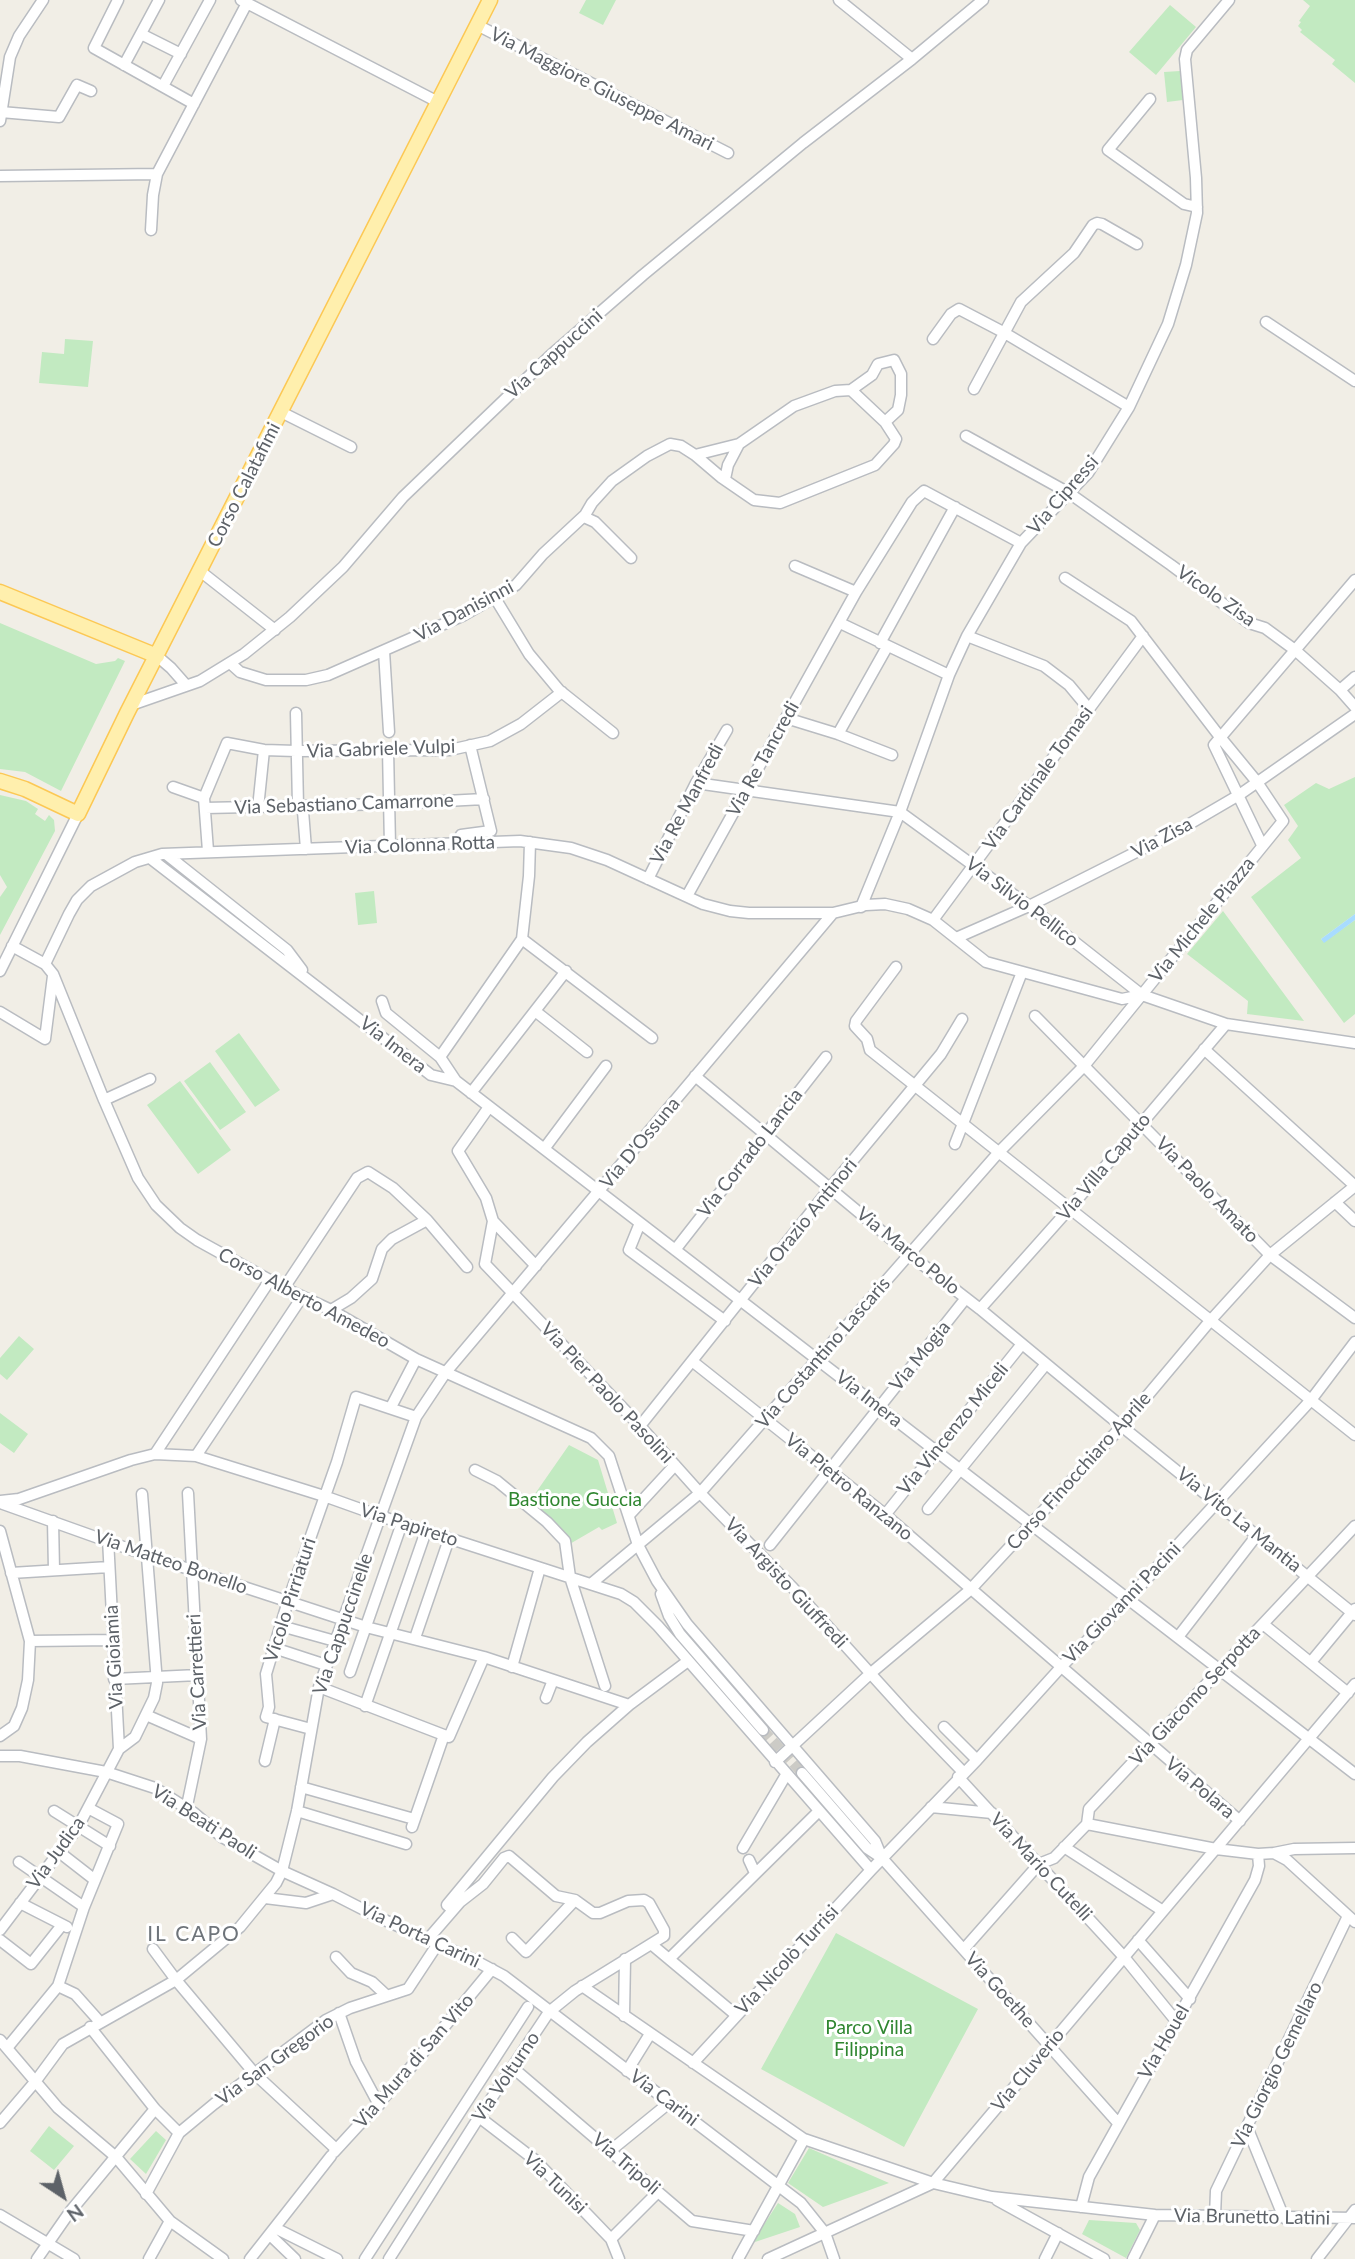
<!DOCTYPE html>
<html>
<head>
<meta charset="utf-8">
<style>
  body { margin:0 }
  #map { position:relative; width:1355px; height:2259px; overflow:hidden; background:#f1eee6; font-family:Lato,sans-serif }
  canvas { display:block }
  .north { position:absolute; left:28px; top:2161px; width:70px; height:70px; -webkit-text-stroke:5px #fff; paint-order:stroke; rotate:144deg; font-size:19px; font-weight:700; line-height:28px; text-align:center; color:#5d6268 }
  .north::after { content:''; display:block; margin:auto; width:24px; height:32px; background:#5d6268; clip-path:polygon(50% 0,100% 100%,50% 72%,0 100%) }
</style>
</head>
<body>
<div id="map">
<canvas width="1355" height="2259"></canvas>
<div class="north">N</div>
</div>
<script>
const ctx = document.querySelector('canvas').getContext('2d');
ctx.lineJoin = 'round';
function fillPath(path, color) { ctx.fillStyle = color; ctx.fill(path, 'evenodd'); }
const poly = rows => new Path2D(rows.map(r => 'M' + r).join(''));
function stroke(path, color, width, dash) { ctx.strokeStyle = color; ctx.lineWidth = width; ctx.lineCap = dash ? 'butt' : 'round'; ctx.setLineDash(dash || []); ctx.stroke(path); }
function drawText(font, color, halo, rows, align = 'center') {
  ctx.font = font + ' Lato,sans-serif'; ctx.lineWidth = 6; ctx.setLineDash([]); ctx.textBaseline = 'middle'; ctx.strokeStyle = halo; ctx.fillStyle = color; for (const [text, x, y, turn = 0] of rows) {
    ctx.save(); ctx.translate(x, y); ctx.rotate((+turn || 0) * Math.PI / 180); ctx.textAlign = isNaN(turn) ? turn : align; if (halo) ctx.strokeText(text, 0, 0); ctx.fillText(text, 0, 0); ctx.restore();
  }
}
fillPath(poly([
  [586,0,616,0,603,25,579,13],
  [1303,0,1355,0,1355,83,1332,64,1335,60,1300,32,1302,30,1298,26,1301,22,1299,21,1310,6],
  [1170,5,1196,27,1156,75,1129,52],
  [1180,71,1183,100,1167,102,1164,72],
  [65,339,93,341,88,387,39,383,42,352,64,354],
  [0,623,96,664,115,661,118,658,125,661,61,791,25,772,0,769],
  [1355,777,1355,914,1321,939,1324,942,1355,920,1355,1014,1344,1023,1251,897,1301,858,1288,840,1298,826,1284,805,1316,783,1329,789],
  [0,795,26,801,38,809,35,814,45,821,49,815,54,820,55,831,0,935,0,897,7,887,0,875],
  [374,891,377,923,358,925,355,893],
  [1223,911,1304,1021,1247,1014,1248,1001,1187,954],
  [239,1033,280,1090,255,1107,215,1051],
  [210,1062,246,1112,220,1130,184,1081],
  [180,1081,231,1150,198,1174,147,1105],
  [19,1336,34,1349,7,1380,0,1374,0,1358],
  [0,1413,28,1434,14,1453,0,1443],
  [569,1445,598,1460,617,1523,602,1530,599,1527,568,1545,530,1501],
  [836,1933,978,2009,904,2147,761,2069],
  [49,2126,74,2146,54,2170,30,2151],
  [156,2131,166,2140,146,2174,130,2159],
  [809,2148,889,2183,823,2207,788,2183],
  [778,2203,795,2214,800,2227,752,2243],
  [1089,2220,1136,2223,1140,2230,1126,2258,1082,2234]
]), '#c2eac1');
fillPath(poly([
  [1355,914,1355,920,1324,943,1321,939]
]), '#a8dcff');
stroke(poly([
  [763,1730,802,1773]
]), '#cccbc6', 10, [10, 5]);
const minor = poly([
  [118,0,94,48,194,104],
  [241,0,438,102],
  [839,0,912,59],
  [477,25,728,153],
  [141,34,181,54],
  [124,65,159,0],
  [163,86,210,0],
  [1150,99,1108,150,1184,204,1197,207],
  [1,112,59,117,77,85,91,91],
  [0,121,10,57,19,36,43,0],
  [0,176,157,174],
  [151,230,153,195,157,174,247,3],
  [1266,322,1355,381],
  [933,339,951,314,959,309,1003,332,1129,407],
  [974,389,1021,302,1074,253,1093,225,1097,223,1102,224,1137,244],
  [851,390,872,375,878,364,894,360,901,374,901,395,898,410,885,422],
  [281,412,351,447],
  [966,436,1069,493,1171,565,1249,623,1265,628,1295,650,1340,690,1355,707],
  [725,479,728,465,739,444],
  [584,517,595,522,631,558],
  [795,566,856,592],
  [200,571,275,630],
  [495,598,529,654,559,690,613,733],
  [840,623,949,675],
  [967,636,1044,666,1069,685,1089,709],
  [880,643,955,507],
  [384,651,389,732],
  [157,656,171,668,186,685],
  [230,663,240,672,266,680,306,680,328,675,462,616,516,585,543,554,585,515,592,503,612,481,647,456,670,444,681,446,695,455,722,478,754,500,780,503,875,465,894,444,896,439,885,422,851,390,835,391,794,406,739,444,695,455],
  [1340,690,1355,677],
  [131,705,200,681,244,654,290,617,343,567,403,497,551,355,643,275,803,143,912,59,983,0],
  [296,713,298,806,303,811,306,849],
  [786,718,838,734,892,755],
  [838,734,887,647],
  [388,749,390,846],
  [696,783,900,812,1029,906,1142,995],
  [173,787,204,798],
  [205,808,389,804,484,799],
  [258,808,264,750],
  [462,843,461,835,491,831,470,745],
  [1262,845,1214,745,1355,580],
  [208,851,204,798,227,743,264,750,296,751,450,750,490,741,521,724,562,692],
  [166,854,287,950,302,970],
  [150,858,431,1075,456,1081,1355,1774],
  [648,879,696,783,727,730],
  [687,896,856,592,912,502,924,491,1021,543],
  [861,907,900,812,949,675,967,636,1021,543,1088,473,1129,407,1168,324,1186,265,1197,213,1196,178,1185,59,1187,50,1229,0],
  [933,920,1143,636],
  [956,938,1029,906,1174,833,1239,795,1355,714],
  [522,939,652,1038],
  [12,946,45,964,53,974,104,1100,138,1178,156,1205,180,1228,197,1240,284,1288,331,1310,416,1359,591,1438,609,1456,638,1545,657,1581,687,1624,875,1841,882,1858],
  [45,964,69,914,77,900,91,886,135,862,162,854,520,841,571,848,607,860,703,904,730,911,749,913,833,913,866,905,885,904,908,909,933,920,986,962,1122,999,1142,995,1226,1024,1355,1043],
  [896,967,856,1021,855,1026,867,1039,870,1050,1355,1435],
  [0,971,78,814],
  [382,1001,386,1013,440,1057,456,1081],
  [535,1011,587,1052],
  [0,1012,45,1039,53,976],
  [1035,1016,1270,1255,1355,1318],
  [1204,1049,1355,1186],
  [440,1057,522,939,529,876,530,842],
  [695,1076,909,1254,980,1309,1109,1416,1355,1615],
  [471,1093,566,971],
  [104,1100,150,1079],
  [489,1107,458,1151,486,1198,493,1221,485,1264,640,1426,700,1493,793,1588,909,1716,963,1772],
  [955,1144,1022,972],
  [544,1149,606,1066],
  [1335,1202,1355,1221],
  [493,1221,536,1266],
  [640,1223,629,1250,725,1321],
  [675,1250,826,1057],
  [284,1288,357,1178,368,1172,393,1188,427,1220,467,1267],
  [980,1309,1070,1208,1226,1024],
  [331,1310,351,1298,372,1279,382,1249,392,1239,427,1220],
  [692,1361,882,1512,1240,1821],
  [391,1407,416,1359],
  [640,1426,830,1188,941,1054,962,1019],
  [155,1454,270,1280],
  [196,1456,302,1297],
  [475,1470,497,1481,547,1522,565,1541,570,1577,605,1686],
  [0,1501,19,1499,131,1460,155,1454,196,1456,324,1496,380,1516,621,1594,634,1602,658,1626,871,1870],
  [3,1504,146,1555,366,1627,484,1657,629,1705],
  [928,1509,1046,1364],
  [629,1515,675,1465],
  [885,1515,1022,1344],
  [53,1521,54,1570],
  [0,1531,30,1641,28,1680,22,1708,14,1726,0,1736],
  [770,1545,966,1298],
  [11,1573,109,1567],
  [592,1583,700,1493,999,1152,1084,1066,1283,821,1257,782,1220,737,1131,621,1065,578],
  [661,1594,669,1616,680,1634,763,1730],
  [1263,1624,1348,1693],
  [281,1626,335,1641],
  [1178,1637,1257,1535],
  [415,1638,449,1539],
  [30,1641,113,1640],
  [274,1648,326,1665],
  [1311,1662,1355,1609],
  [512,1667,540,1568],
  [350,1672,402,1523],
  [114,1679,198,1675],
  [319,1687,449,1737,484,1657],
  [546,1698,553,1680],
  [365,1706,426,1531],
  [146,1715,201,1739],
  [944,1727,977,1760],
  [311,1729,266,1717,269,1707,266,1674,288,1601,337,1462,356,1397,416,1417],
  [119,1749,135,1737,154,1698,157,1683,142,1494],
  [0,1756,20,1756,106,1772,155,1788,194,1813,222,1837,282,1871,333,1894,380,1918,474,1960,504,1976,801,2203,825,2233,834,2259],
  [265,1761,275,1719],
  [775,1762,871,1673,970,1590,1122,1426,1210,1321,1270,1255,1355,1186],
  [802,1773,867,1848,882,1858,1118,2123],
  [958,1777,1124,1957,1176,2021],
  [301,1787,414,1819],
  [184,1807,188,1801,201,1739,188,1493],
  [931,1807,992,1813],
  [54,1811,110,1846],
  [297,1811,406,1844],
  [1087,1824,1216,1849,1258,1854,1274,1853,1287,1860,1355,1922],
  [412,1827,444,1735],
  [1064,1847,1163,1911],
  [743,1848,786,1775],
  [59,1852,95,1880],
  [1274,1853,1294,1849,1355,1848],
  [749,1860,755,1873],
  [19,1862,84,1907],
  [265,1898,306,1903,333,1894],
  [20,1903,67,1927],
  [453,1910,447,1905,553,1777,587,1742,629,1705,688,1661],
  [0,1930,78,1827,119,1749,108,1539],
  [512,1938,526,1952,575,1900],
  [0,1940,31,1964,62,1925],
  [1138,1940,1190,1999],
  [651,1944,736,2015],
  [153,1949,176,1980,255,2074,336,2149],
  [964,1949,1039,1864,1054,1858,1087,1824,1089,1809,1355,1526],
  [336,1957,351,1973,372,1982,386,1995],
  [669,1959,819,1811],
  [58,1986,75,1994,100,2022],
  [582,1986,804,2139,933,2183,992,2197,1155,2215,1355,2218],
  [339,2013,356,2062,379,2105],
  [624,2016,625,1959],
  [90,2027,155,2109,179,2133,146,2194],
  [0,2040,58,2108,116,2157,170,2221,223,2259],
  [7,2048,58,1986,84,1907,118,1824,88,1808],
  [693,2063,871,1870,977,1760,1062,1666,1128,1599,1311,1400,1355,1342],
  [512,2067,692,2221,754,2231],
  [627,2071,650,2034],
  [479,2117,535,2160,611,2239,619,2259],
  [0,2123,35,2082,63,2044,176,1980,240,1927,276,1883,282,1871,297,1811,319,1687,416,1417,446,1372,833,913],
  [1247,2127,1284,2218],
  [179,2133,214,2104,326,2020,350,2008,408,1989,437,1945],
  [610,2151,669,2103],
  [334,2152,401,2079,492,1969],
  [997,2200,1104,2259],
  [1081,2207,1089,2177,1255,1880,1259,1866,1258,1854],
  [0,2215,74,2259],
  [1215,2216,1216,2191,1348,1916],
  [275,2228,337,2259],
  [270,2235,295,2259],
  [611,2239,658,2192],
  [37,2259,69,2213,155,2109],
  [149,2259,170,2221],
  [250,2259,331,2156],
  [365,2259,528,2007],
  [389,2259,479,2117,549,2012,575,1991,664,1936,664,1930,649,1903,644,1900,628,1901,600,1913,593,1913,575,1900,556,1896,509,1856,504,1858,483,1884,460,1902,428,1939],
  [738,2259,804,2139],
  [768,2259,933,2183,1355,1684],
  [1045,2259,1058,2233],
  [1133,2259,1155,2215],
  [1317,2259,1355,2210]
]);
const major = poly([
  [0,592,157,656],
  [0,781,25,789,78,814,127,713,490,0]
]);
stroke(minor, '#b9bcc1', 13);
stroke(major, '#fcc854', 17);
stroke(minor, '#fff', 10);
stroke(major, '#ffefad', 14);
drawText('19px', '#5d6268', '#fff', [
  ["Via Maggiore Giuseppe Amari",602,89,27],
  ["Via Cappuccini",554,354,-42],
  ["Corso Calatafimi",244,485,-63],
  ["Via Cipressi",1063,495,-49],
  ["Vicolo Zisa",1216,596,35],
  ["Via Danisinni",464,611,-28],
  ["Via Gabriele Vulpi",381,749,-2],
  ["Via Re Tancredi",763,759,-61],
  ["Via Cardinale Tomasi",1038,778,-54],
  ["Via Sebastiano Camarrone",344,804,-2],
  ["Via Re Manfredi",687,804,-62],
  ["Via Zisa",1162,838,-28],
  ["Via Colonna Rotta",420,845,-2],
  ["Via Silvio Pellico",1022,902,37],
  ["Via Michele Piazza",1202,920,-51],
  ["Via Imera",393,1045,38],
  ["Via D'Ossuna",640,1143,-50],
  ["Via Corrado Lancia",750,1153,-52],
  ["Via Villa Caputo",1104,1167,-50],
  ["Via Paolo Amato",1207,1190,46],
  ["Via Orazio Antinori",803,1223,-51],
  ["Via Marco Polo",908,1251,39],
  ["Corso Alberto Amedeo",304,1298,28],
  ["Via Costantino Lascaris",823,1353,-49],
  ["Via Mogia",920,1356,-51],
  ["Via Pier Paolo Pasolini",607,1393,47],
  ["Via Imera",869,1399,38],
  ["Via Vincenzo Miceli",953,1429,-51],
  ["Corso Finocchiaro Aprile",1079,1471,-48],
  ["Via Pietro Ranzano",849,1487,39],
  ["Via Vito La Mantia",1239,1520,39],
  ["Via Papireto",409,1525,18],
  ["Via Matteo Bonello",171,1562,19],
  ["Via Argisto Giuffredi",786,1583,47],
  ["Vicolo Pirriaturi",290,1600,-72],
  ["Via Giovanni Pacini",1122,1603,-46],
  ["Via Cappuccinelle",343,1624,-71],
  ["Via Gioiamia",114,1657,-93],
  ["Via Carrettieri",197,1672,-93],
  ["Via Giacomo Serpotta",1195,1696,-47],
  ["Via Polara",1200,1788,40],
  ["Via Beati Paoli",204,1822,33],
  ["Via Judica",56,1853,-54],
  ["Via Mario Cutelli",1041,1867,47],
  ["Via Porta Carini",420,1935,25],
  ["Via Nicolò Turrisi",787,1960,-47],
  ["Via Goethe",1000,1990,48],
  ["Via Houel",1164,2042,-60],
  ["Via San Gregorio",275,2060,-36],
  ["Via Mura di San Vito",414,2061,-49],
  ["Via Giorgio Gemellaro",1277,2065,-64],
  ["Via Cluverio",1028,2070,-50],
  ["Via Volturno",506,2077,-56],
  ["Via Carini",664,2098,37],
  ["Via Tripoli",626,2164,41],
  ["Via Tunisi",555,2183,44],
  ["Via Brunetto Latini",1252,2217,1]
]);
drawText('19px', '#2f8630', '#fff', [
  ["Bastione Guccia",575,1500],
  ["Parco Villa",869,2028],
  ["Filippina",869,2050]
]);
ctx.letterSpacing = '2px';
drawText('21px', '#6e747a', '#fff', [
  ["IL CAPO",194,1934]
]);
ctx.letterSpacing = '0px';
</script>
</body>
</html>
